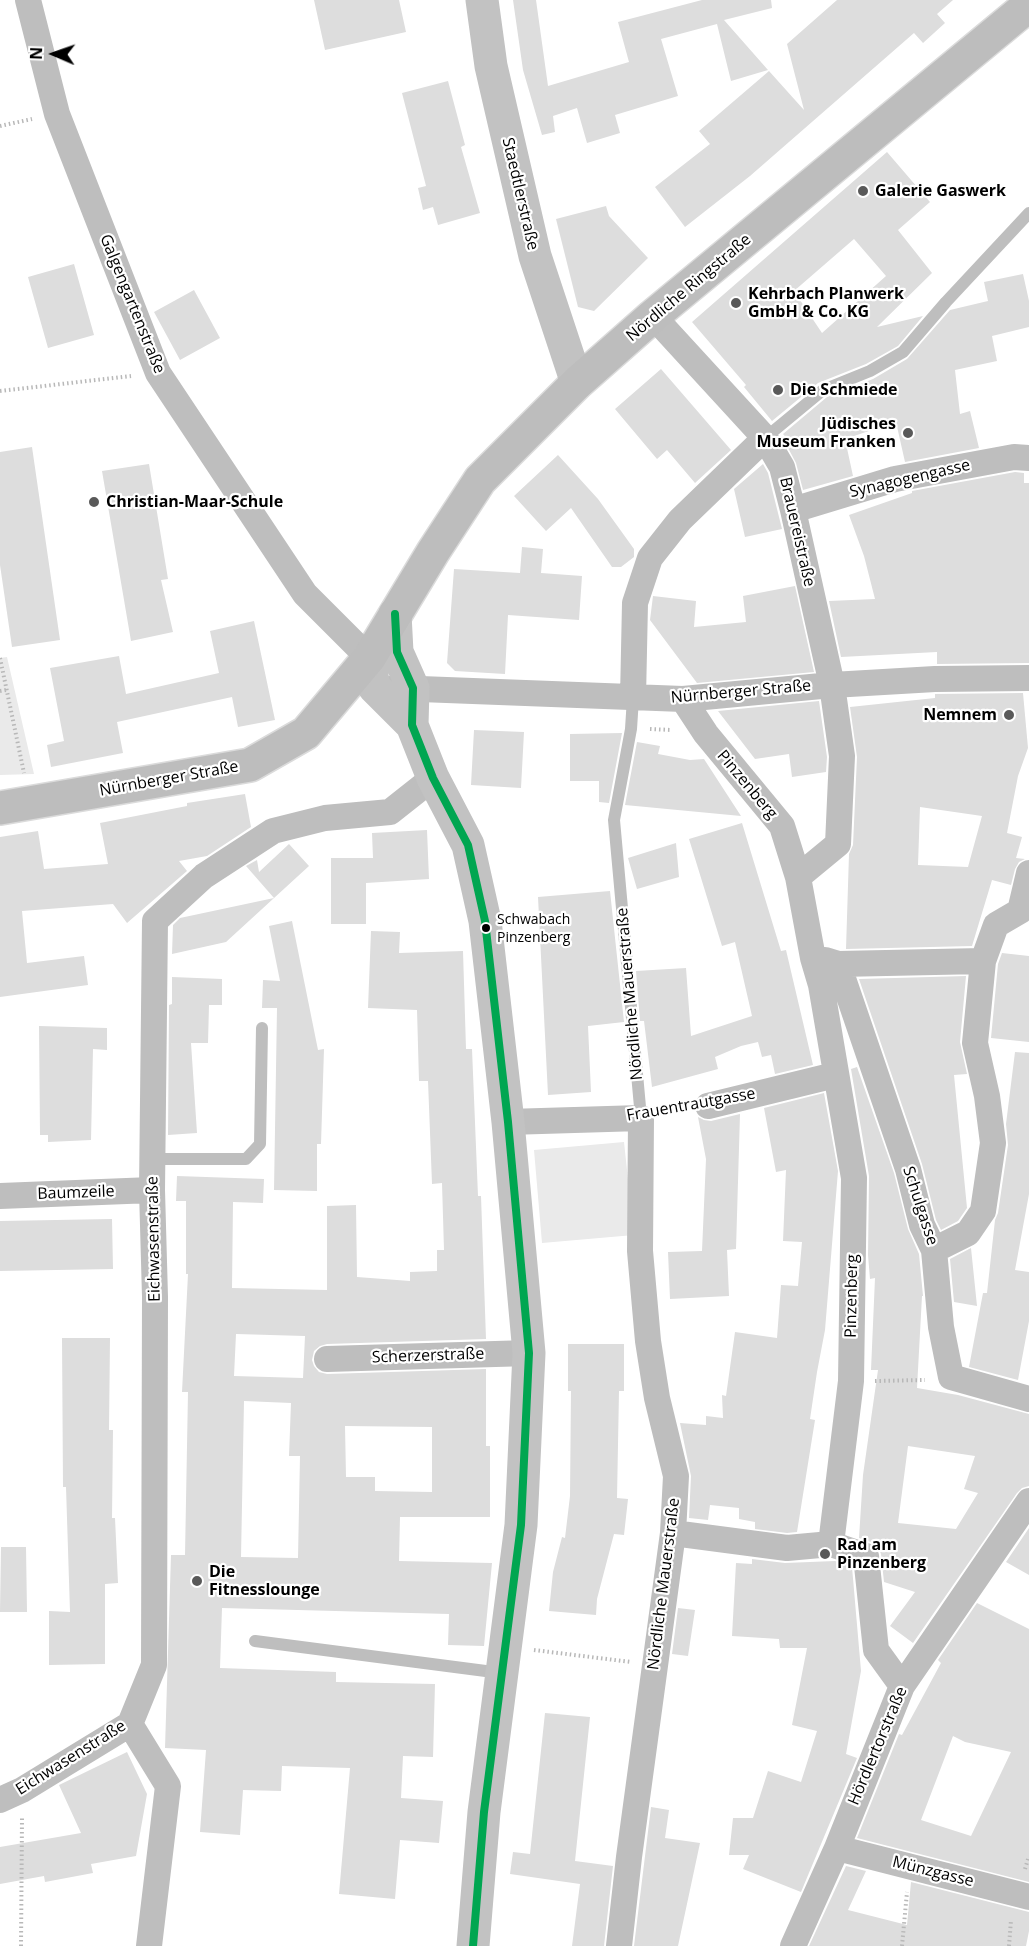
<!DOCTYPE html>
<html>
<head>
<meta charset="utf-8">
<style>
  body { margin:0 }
  #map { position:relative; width:1029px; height:1946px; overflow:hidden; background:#fff; font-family:"Open Sans",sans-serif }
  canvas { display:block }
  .north { position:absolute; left:24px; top:24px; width:60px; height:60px; -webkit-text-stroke:4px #fff; paint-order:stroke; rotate:272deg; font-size:16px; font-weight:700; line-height:24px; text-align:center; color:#000 }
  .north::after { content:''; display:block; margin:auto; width:21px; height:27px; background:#000; clip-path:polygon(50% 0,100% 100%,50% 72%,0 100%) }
</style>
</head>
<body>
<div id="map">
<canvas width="1029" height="1946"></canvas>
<div class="north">N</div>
</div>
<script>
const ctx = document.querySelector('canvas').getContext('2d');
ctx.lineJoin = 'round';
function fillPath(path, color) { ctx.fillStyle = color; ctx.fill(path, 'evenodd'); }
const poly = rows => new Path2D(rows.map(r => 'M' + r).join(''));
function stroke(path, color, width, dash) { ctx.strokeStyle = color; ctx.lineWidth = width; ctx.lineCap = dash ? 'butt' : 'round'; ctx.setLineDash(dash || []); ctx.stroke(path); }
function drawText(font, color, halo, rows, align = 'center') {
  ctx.font = font + ' "Open Sans",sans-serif'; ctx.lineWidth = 4.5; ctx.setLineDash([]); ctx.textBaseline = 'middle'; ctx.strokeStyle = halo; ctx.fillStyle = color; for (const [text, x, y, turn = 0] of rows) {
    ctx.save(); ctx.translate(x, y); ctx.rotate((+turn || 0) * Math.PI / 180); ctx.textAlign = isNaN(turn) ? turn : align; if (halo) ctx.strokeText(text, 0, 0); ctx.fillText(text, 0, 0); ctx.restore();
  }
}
fillPath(poly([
  [7,657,34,774,0,775,0,658],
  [624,1142,634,1235,542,1243,534,1150]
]), '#eaeaea');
fillPath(poly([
  [314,0,399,0,406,32,325,50],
  [513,0,536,0,548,86,629,62,618,22,702,0,771,0,772,8,724,20,768,70,731,81,717,24,661,39,678,96,615,115,620,133,587,143,577,108,553,116,555,132,542,135,523,70],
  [837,0,953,0,937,14,945,23,923,43,914,33,750,176,685,227,655,187,710,144,699,131,769,71,804,110,787,44],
  [448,81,465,145,461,147,480,213,438,225,433,207,423,210,418,188,426,186,402,93],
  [887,152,930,202,898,230,932,273,877,327,923,316,898,346,866,364,818,383,772,421,744,387,746,385,692,322],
  [854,239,886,276,822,333,794,291],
  [606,206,609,216,648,258,594,311,578,307,556,219],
  [74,264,94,335,48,348,28,277],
  [1023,274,1029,301,1029,327,992,336,997,361,955,370,960,414,970,411,979,448,905,462,896,422,845,439,853,476,803,490,796,463,787,446,791,443,783,434,827,397,873,379,907,359,950,310,988,301,984,282],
  [194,290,220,338,180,360,154,312],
  [661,369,731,450,695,483,667,450,657,459,615,409],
  [32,447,60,640,12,647,0,565,0,452],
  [558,455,598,499,634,549,634,557,621,567,612,567,571,508,546,531,514,496],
  [149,464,168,579,161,580,173,632,131,641,102,471],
  [763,464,768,473,782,529,745,537,734,489],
  [1015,472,1024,473,1024,483,1029,483,1029,663,937,664,937,652,841,657,829,601,875,599,864,556,849,515,912,493,912,491],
  [522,547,543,549,541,573,582,576,579,620,508,615,505,674,455,671,447,663,454,569,520,573],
  [795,586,814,672,697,683,650,620,653,596,696,601,694,627,746,622,743,596],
  [254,621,275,720,238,727,232,697,117,722,123,753,51,767,47,745,64,741,50,668,119,656,126,694,219,673,210,631],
  [1023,693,1028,748,1018,776,1007,833,1022,837,1016,858,1025,859,1019,862,1015,869,1011,885,992,880,972,946,846,949,849,854,853,845,857,757,850,707,935,698,935,694],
  [920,807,982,816,968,867,918,865],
  [819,701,827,757,826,772,792,777,789,754,755,759,718,711],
  [474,730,524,732,521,788,471,785],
  [622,733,609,803,599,802,599,781,570,781,570,734],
  [637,742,660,746,658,754,690,760,704,759,741,816,625,805],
  [245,794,251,827,207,856,179,861,187,871,127,923,113,904,22,911,27,963,84,956,88,985,0,997,0,837,38,831,44,869,108,864,100,823,187,806,187,803],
  [742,823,781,951,786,950,813,1065,775,1074,771,1055,762,1057,758,1042,741,1046,715,1057,718,1069,652,1087,644,1021,640,1021,636,971,686,968,691,1036,752,1016,735,942,722,946,689,839],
  [427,830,429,879,366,883,366,924,331,924,331,858,373,858,372,833],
  [676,843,679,877,637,889,628,858],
  [289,844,309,866,226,942,172,954,173,925,180,918,274,898,246,866,257,860,259,872],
  [610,891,624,1022,588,1026,591,1092,548,1095,538,897],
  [292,921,318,1050,324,1049,321,1144,317,1144,317,1191,274,1190,277,1008,262,1008,263,980,280,981,269,926],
  [371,931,400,932,399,953,463,951,466,1049,472,1049,478,1196,481,1196,486,1339,327,1344,320,1346,314,1351,312,1360,314,1366,319,1372,327,1374,486,1369,486,1446,490,1446,490,1517,400,1517,399,1561,492,1563,484,1646,448,1645,449,1614,222,1608,220,1668,336,1672,336,1682,435,1684,433,1757,403,1756,401,1798,443,1801,439,1843,400,1840,395,1899,339,1894,350,1768,282,1766,281,1791,243,1790,240,1835,200,1832,206,1750,165,1748,171,1555,185,1555,188,1392,182,1392,188,1274,186,1274,186,1201,176,1201,177,1176,264,1179,263,1203,233,1202,232,1288,327,1290,327,1206,356,1205,357,1277,410,1281,410,1272,437,1271,437,1250,444,1250,442,1183,432,1184,428,1081,419,1081,417,1010,368,1008],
  [236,1334,305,1336,303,1378,234,1376],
  [244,1401,291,1403,289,1456,300,1456,298,1558,241,1557],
  [345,1426,432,1427,432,1492,375,1491,375,1477,346,1477],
  [1002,953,1029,956,1029,1042,991,1038,998,964],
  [966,976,960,1042,967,1074,954,1075,967,1208,958,1221,941,1230,936,1220,922,1164,859,979],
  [172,977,222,979,222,1005,209,1005,208,1043,191,1043,197,1133,168,1135,169,1005,172,1004],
  [39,1026,107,1028,107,1050,93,1049,91,1140,48,1142,48,1135,40,1135],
  [1015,1052,1029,1053,1029,1194,1015,1270,1029,1272,1029,1321,1018,1380,969,1367,983,1293,987,1293,995,1220,998,1213,1008,1145,1006,1124],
  [857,1067,894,1173,908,1229,919,1254,923,1296,922,1296,917,1388,958,1395,1029,1414,1029,1486,1022,1488,1017,1493,913,1643,890,1626,915,1592,884,1582,881,1554,878,1547,871,1542,859,1538,863,1475,878,1370,871,1370,875,1278,870,1279,868,1255,869,1176,851,1069],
  [908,1446,975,1456,964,1489,978,1493,956,1529,898,1523],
  [824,1093,838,1171,825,1330,817,1372,810,1419,815,1420,797,1532,787,1533,755,1529,755,1522,739,1519,739,1508,710,1505,708,1520,689,1518,691,1476,680,1423,706,1425,706,1416,723,1418,722,1395,726,1396,735,1332,777,1338,781,1285,798,1286,802,1242,783,1241,786,1170,776,1172,764,1108],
  [740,1114,736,1249,727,1250,729,1296,670,1299,668,1252,702,1251,706,1159,698,1117,704,1120,711,1121],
  [112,1219,113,1269,0,1271,0,1221],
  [971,1248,977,1306,954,1302,950,1259],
  [62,1338,110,1338,109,1430,113,1430,112,1518,115,1518,118,1583,105,1584,105,1664,49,1665,49,1611,70,1612,66,1487,63,1487],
  [568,1344,624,1344,624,1391,619,1391,617,1498,628,1499,624,1535,614,1534,597,1599,596,1615,549,1611,553,1572,562,1537,565,1538,570,1496,571,1391,568,1391],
  [1029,1528,1029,1575,1006,1562],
  [1,1547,26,1547,27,1612,0,1612],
  [752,1559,785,1563,835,1561,852,1567,861,1671,846,1754,857,1758,801,1892,743,1869,749,1855,729,1855,733,1818,753,1818,768,1771,801,1782,817,1731,792,1725,807,1648,780,1648,779,1639,732,1636,736,1563,752,1564],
  [977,1603,1029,1629,1029,1882,857,1838,899,1734,902,1735,941,1663,938,1660],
  [953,1736,965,1742,1011,1752,971,1836,921,1820],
  [678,1608,695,1610,688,1656,672,1654],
  [545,1713,590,1717,575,1861,613,1866,604,1946,572,1946,580,1884,510,1874,513,1852,530,1854],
  [127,1752,147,1794,136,1856,91,1864,93,1873,45,1882,44,1876,0,1884,0,1847,81,1833,59,1785],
  [651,1807,669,1810,665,1838,700,1843,678,1946,634,1946],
  [846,1866,866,1871,848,1910,907,1925,911,1882,1029,1912,1029,1931,1026,1946,809,1946]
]), '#ddd');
const primary = poly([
  [0,808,250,765,306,733,369,658,433,552,480,480,577,383,653,316,1029,5]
]);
stroke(primary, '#dbdbdb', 36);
stroke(poly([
  [0,126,32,119],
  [0,391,131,376],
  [0,658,24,773],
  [0,691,6,690],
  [650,729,672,730],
  [666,1113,682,1110],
  [875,1381,925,1380],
  [534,1650,631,1662],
  [1025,1869,1029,1856],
  [21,1946,22,1818],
  [902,1946,907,1892],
  [1009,1946,1011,1920]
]), '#b8b8b8', 4, [1.5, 3]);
stroke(poly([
  [765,438,823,390,870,371,903,352,946,302,1029,213],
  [633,698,631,729,614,820,641,1118],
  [153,1159,246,1159,260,1144,262,1028],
  [255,1641,501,1673]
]), '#bebebe', 12);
stroke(poly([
  [28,0,57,114,158,373,305,594,369,658],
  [653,316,765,438,782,467,793,510,832,685,842,756,838,844,798,877],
  [793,510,895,479,1014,457,1029,458],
  [394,688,683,699,832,685,935,679,1029,678],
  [633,698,635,603,650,558,680,520,765,438],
  [683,699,706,734,782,826,798,877,813,958,821,985,854,1178,851,1381,831,1544,866,1556,876,1650,902,1686],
  [825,960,838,964,983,961],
  [838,964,908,1169,922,1225,934,1250,941,1327,951,1377,1029,1399],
  [708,1106,835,1075],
  [508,1122,641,1118,640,1251,648,1341,657,1398,676,1476,673,1533,629,1857,619,1946],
  [0,1196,152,1190],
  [934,1250,968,1233,983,1211,993,1143,987,1096,975,1043,983,961,996,925,1020,911,1029,873],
  [327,1359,529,1353],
  [673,1533,787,1548,831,1544],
  [130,1724,168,1786,149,1946],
  [0,1800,22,1790,130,1724,154,1665,155,1297,152,1190,155,921,204,876,273,831,325,818,390,812,433,778],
  [837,1848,1029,1897],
  [793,1946,837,1848,902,1686,1029,1501]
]), '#bebebe', 26);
stroke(poly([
  [482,0,491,66,535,256,577,383],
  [395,614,397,652,413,688,412,725,433,778,468,845,485,921,508,1122,529,1353,521,1525,484,1812,473,1946],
  [369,658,374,687,412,725]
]), '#c2c2c2', 33);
stroke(primary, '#bdbdbd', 33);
stroke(poly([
  [395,614,397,652,413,688,412,725,433,778,468,845,485,921,508,1122,529,1353,521,1525,484,1812,473,1946]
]), '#00a651', 8);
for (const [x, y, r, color] of [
  [863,191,6,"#595959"],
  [736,303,6,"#595959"],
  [778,390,6,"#595959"],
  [908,433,6,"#595959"],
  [94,502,6,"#595959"],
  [1009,715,6,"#595959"],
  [486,928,5,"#000"],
  [825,1554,6,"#595959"],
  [197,1581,6,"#595959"]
]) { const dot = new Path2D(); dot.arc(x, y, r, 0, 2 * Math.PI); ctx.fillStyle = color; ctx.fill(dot); stroke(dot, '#fff', 2); }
drawText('14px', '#000', '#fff', [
  ["Schwabach",497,920],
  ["Pinzenberg",497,938]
], 'left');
drawText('bold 16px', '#000', '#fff', [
  ["Galerie Gaswerk",875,191],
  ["Kehrbach Planwerk",748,294],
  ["GmbH & Co. KG",748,312],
  ["Die Schmiede",790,390],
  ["Jüdisches",896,424,"right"],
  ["Museum Franken",896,442,"right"],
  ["Christian-Maar-Schule",106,502],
  ["Nemnem",997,715,"right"],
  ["Rad am",837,1545],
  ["Pinzenberg",837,1563],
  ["Die",209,1572],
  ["Fitnesslounge",209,1590]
], 'left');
drawText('16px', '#000', '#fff', [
  ["Staedtlerstraße",520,194,77],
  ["Nördliche Ringstraße",689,288,-40],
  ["Galgengartenstraße",132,304,68],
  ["Synagogengasse",910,479,-13],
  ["Brauereistraße",797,532,77],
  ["Nürnberger Straße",741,692,-5],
  ["Nürnberger Straße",169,779,-10],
  ["Pinzenberg",747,785,50],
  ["Nördliche Mauerstraße",630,994,-95],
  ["Frauentrautgasse",691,1105,-10],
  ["Baumzeile",76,1193,-2],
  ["Schulgasse",920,1206,72],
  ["Eichwasenstraße",154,1239,-91],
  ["Pinzenberg",852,1296,-89],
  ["Scherzerstraße",428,1356,-2],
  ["Nördliche Mauerstraße",664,1584,-83],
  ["Hördlertorstraße",878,1746,-67],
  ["Eichwasenstraße",71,1758,-32],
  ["Münzgasse",933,1872,14]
]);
</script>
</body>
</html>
